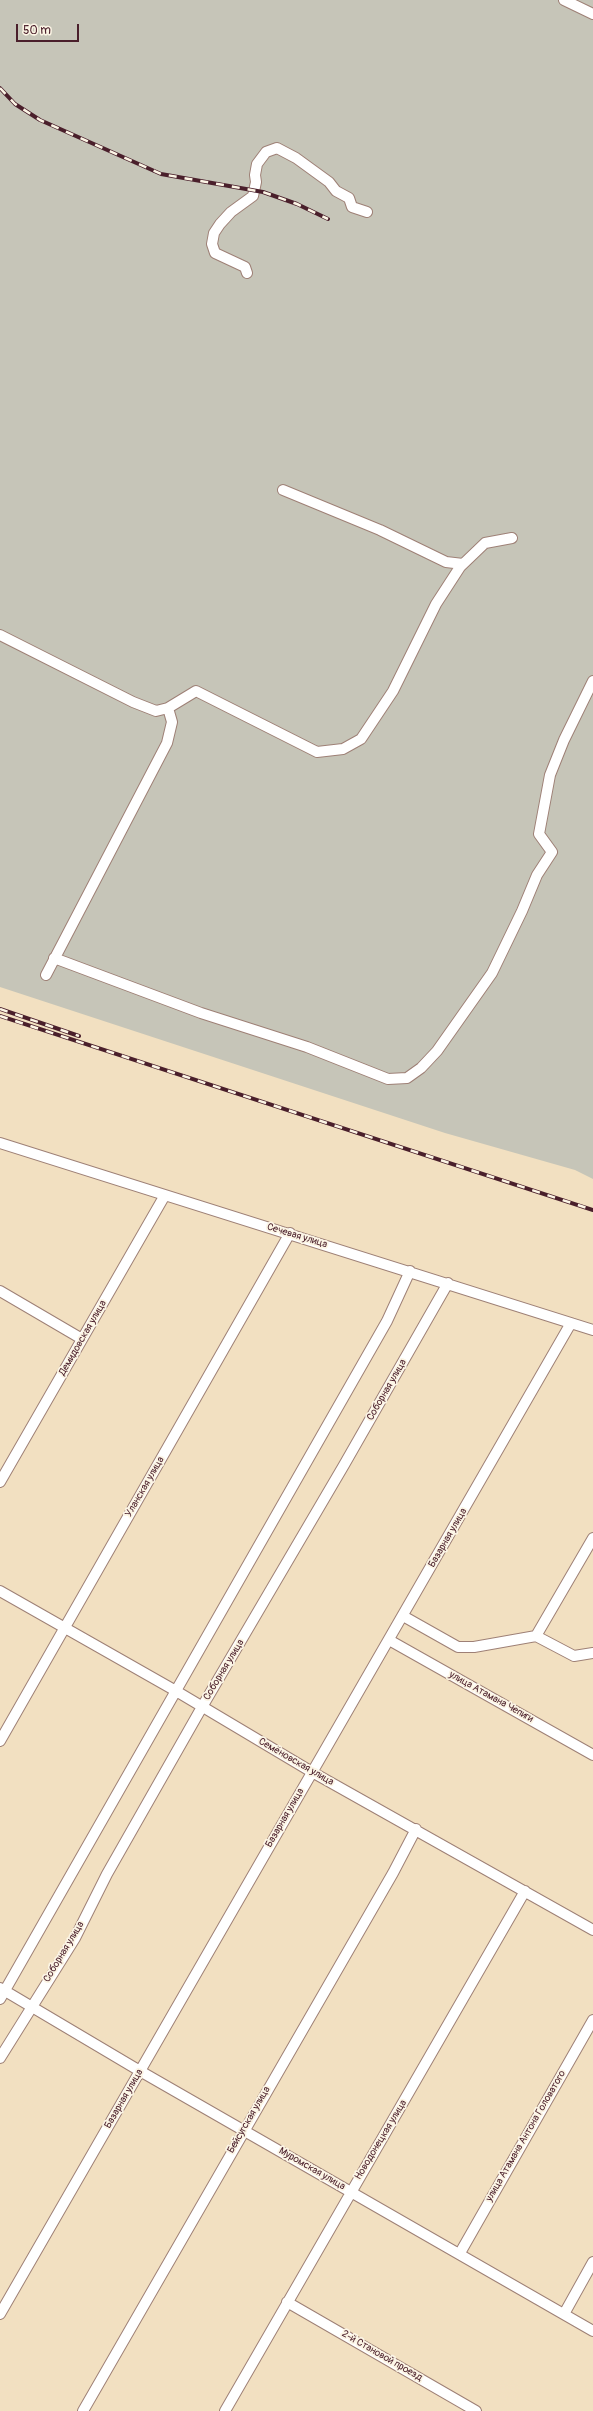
<!DOCTYPE html>
<html>
<head>
<meta charset="utf-8">
<style>
  body { margin:0 }
  #map { position:relative; width:593px; height:2411px; overflow:hidden; background:#f2e0c1; font-family:Pangolin,sans-serif }
  canvas { display:block }
  .scale { position:absolute; left:16px; top:24px; width:63px; height:18px; box-sizing:border-box; border:2px solid #4a1f2b; border-top:0; padding-left:5px; font-size:12px; line-height:14px; white-space:nowrap; color:#4a1f2b; -webkit-text-stroke:3px #fcf5e5; paint-order:stroke }
</style>
</head>
<body>
<div id="map">
<canvas width="593" height="2411"></canvas>
<div class="scale">50 m</div>
</div>
<script>
const ctx = document.querySelector('canvas').getContext('2d');
ctx.lineJoin = 'round';
function fillPath(path, color) { ctx.fillStyle = color; ctx.fill(path, 'evenodd'); }
const poly = rows => new Path2D(rows.map(r => 'M' + r).join(''));
function stroke(path, color, width, dash) { ctx.strokeStyle = color; ctx.lineWidth = width; ctx.lineCap = dash ? 'butt' : 'round'; ctx.setLineDash(dash || []); ctx.stroke(path); }
function drawText(font, color, halo, rows, align = 'center') {
  ctx.font = font + ' Pangolin,sans-serif'; ctx.lineWidth = 3.5; ctx.setLineDash([]); ctx.textBaseline = 'middle'; ctx.strokeStyle = halo; ctx.fillStyle = color; for (const [text, x, y, turn = 0] of rows) {
    ctx.save(); ctx.translate(x, y); ctx.rotate((+turn || 0) * Math.PI / 180); ctx.textAlign = isNaN(turn) ? turn : align; if (halo) ctx.strokeText(text, 0, 0); ctx.fillText(text, 0, 0); ctx.restore();
  }
}
fillPath(poly([
  [0,0,593,0,593,1179,575,1170,445,1133,0,987]
]), '#c6c5b8');
const street = poly([
  [564,0,593,14],
  [247,273,245,267,215,253,212,244,214,233,220,224,231,212,253,196,256,182,255,175,257,164,266,152,277,148,296,158,329,182,336,191,349,198,352,207,367,212],
  [283,490,380,530,446,562,463,564],
  [0,635,133,702,156,711,168,708,196,691,317,752,343,749,361,739,393,691,436,604,460,567,485,543,512,538],
  [54,958,201,1013,307,1047,388,1079,407,1078,421,1068,437,1051,492,973,522,911,537,875,552,852,539,834,550,775,564,740,593,681],
  [46,975,167,743,172,722,168,708],
  [0,1143,593,1330],
  [0,1291,82,1339],
  [0,1482,165,1195],
  [0,1591,176,1691,312,1772,593,1930],
  [403,1616,458,1647,474,1647,536,1636,574,1656,593,1653],
  [536,1636,593,1538],
  [389,1640,593,1755],
  [0,1741,290,1233],
  [0,1988,140,2071,593,2331],
  [0,1999,387,1321,410,1271],
  [0,2058,75,1938,107,1874,202,1707,344,1465,448,1283],
  [460,2253,593,2020],
  [287,2302,476,2411],
  [0,2314,571,1323],
  [564,2314,593,2262],
  [83,2411,393,1873,416,1829],
  [225,2411,525,1891]
]);
stroke(street, '#9e8076', 12);
stroke(street, '#fff', 10);
const rail = poly([
  [0,88,15,104,40,120,161,174,263,192,297,204,328,219],
  [0,1009,79,1036],
  [0,1016,593,1210]
]);
stroke(rail, '#4a1f2b', 4);
stroke(rail, '#fcf5e5', 2.5, [8]);
drawText('10px', '#4a1f2b', '#fcf5e5', [
  ["Сечевая улица",297,1236,17],
  ["Демидовская улица",83,1338,-60],
  ["Соборная улица",387,1390,-60],
  ["Уланская улица",145,1487,-60],
  ["Базарная улица",448,1538,-60],
  ["Соборная улица",224,1670,-59],
  ["улица Атамана Чепиги",491,1697,29],
  ["Семёновская улица",296,1762,30],
  ["Базарная улица",285,1818,-60],
  ["Соборная улица",64,1952,-59],
  ["Базарная улица",124,2099,-60],
  ["Бейсугская улица",249,2120,-60],
  ["улица Атамана Антона Головатого",526,2136,-60],
  ["Новодонецкая улица",381,2140,-59],
  ["Муромская улица",312,2169,30],
  ["2-й Становой проезд",382,2356,30]
]);
</script>
</body>
</html>
